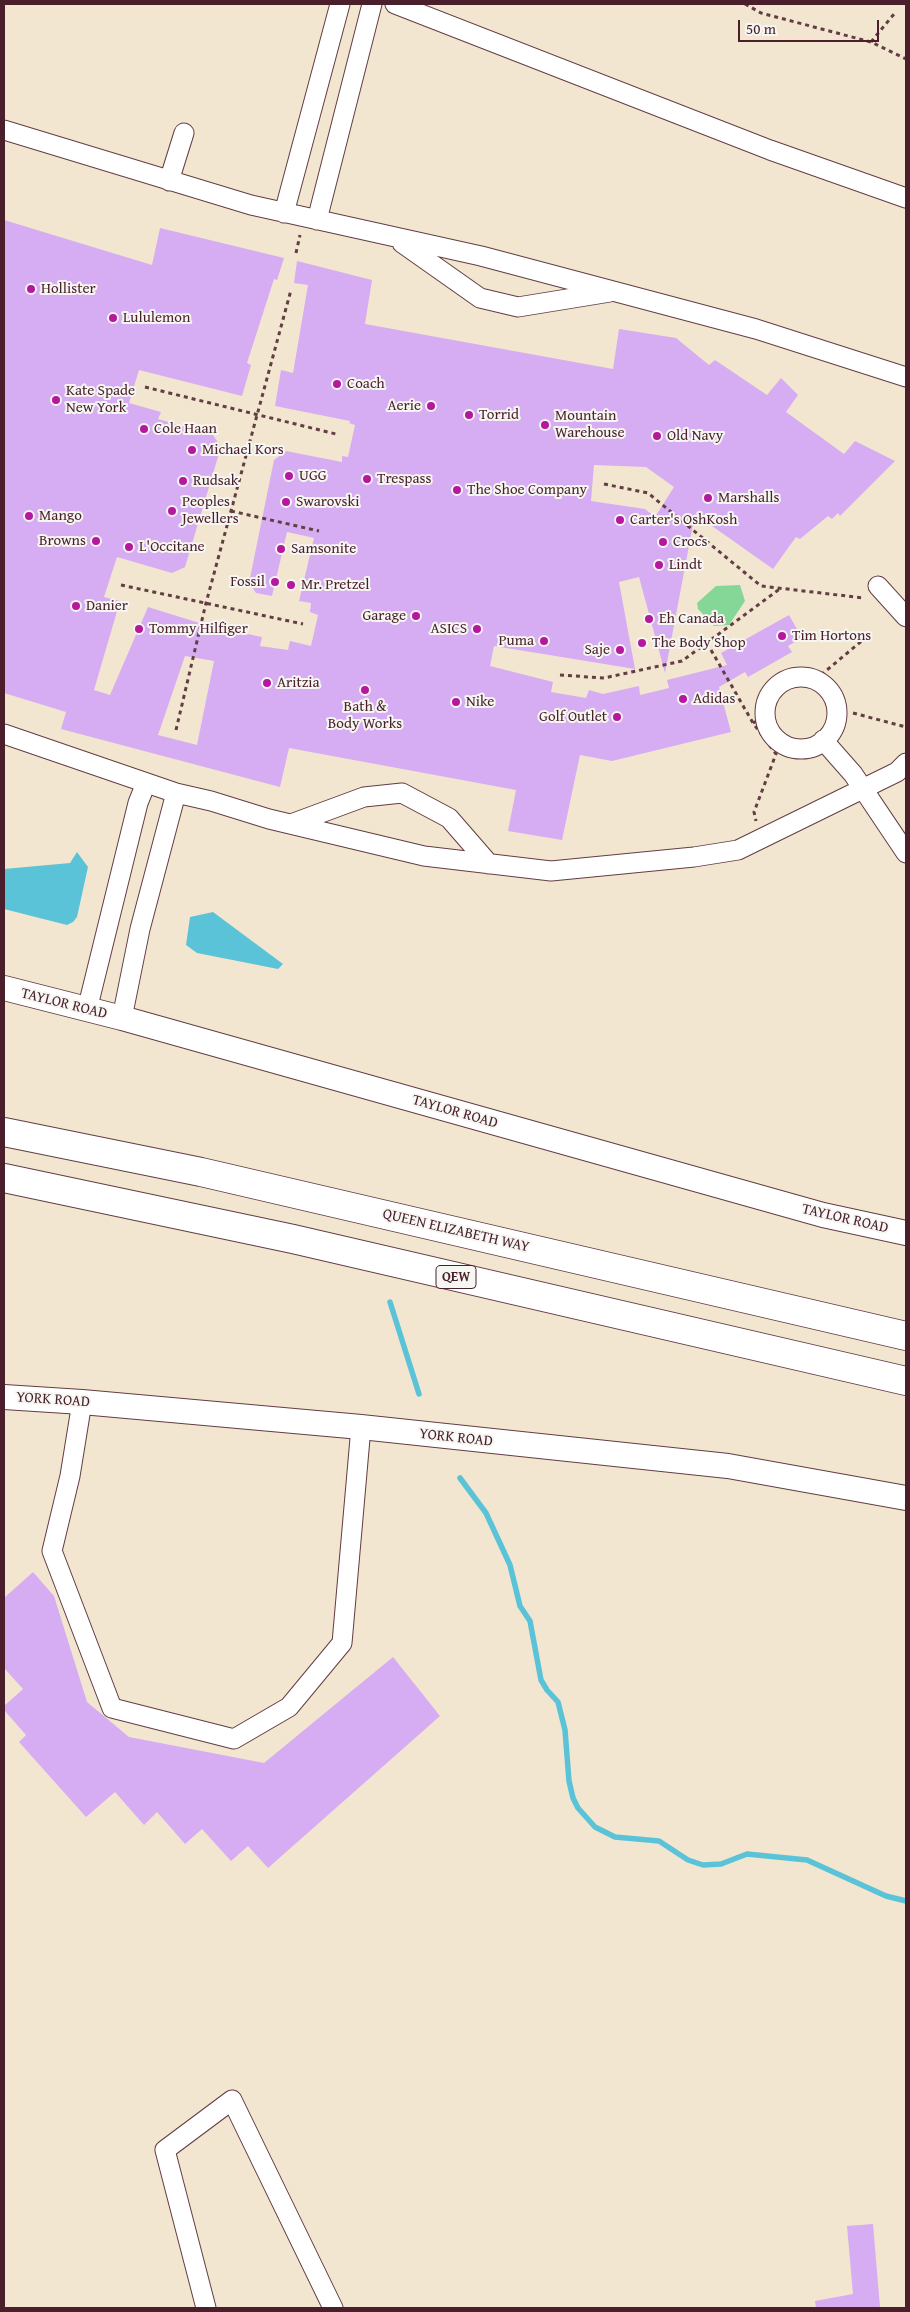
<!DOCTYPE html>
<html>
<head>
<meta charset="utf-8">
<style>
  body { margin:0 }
  #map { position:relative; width:910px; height:2312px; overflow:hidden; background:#f2e6d0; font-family:"Gentium Book Plus",serif }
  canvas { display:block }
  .frame { position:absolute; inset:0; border:5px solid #4a1f2b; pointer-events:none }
  .scale { position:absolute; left:738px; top:20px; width:141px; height:22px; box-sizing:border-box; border:2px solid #4a1f2b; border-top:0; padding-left:6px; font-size:15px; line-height:18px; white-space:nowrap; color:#4a1f2b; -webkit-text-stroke:4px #f6f6f2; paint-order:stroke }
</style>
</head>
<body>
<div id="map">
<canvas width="910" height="2312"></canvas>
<div class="frame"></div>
<div class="scale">50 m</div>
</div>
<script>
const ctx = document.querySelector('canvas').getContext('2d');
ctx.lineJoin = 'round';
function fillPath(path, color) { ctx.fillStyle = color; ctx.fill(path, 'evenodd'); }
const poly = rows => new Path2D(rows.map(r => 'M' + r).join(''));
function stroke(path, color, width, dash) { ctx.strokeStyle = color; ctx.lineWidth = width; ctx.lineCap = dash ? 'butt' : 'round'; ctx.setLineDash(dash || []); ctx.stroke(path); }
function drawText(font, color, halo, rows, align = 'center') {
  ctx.font = font + ' "Gentium Book Plus",serif'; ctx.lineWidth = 4; ctx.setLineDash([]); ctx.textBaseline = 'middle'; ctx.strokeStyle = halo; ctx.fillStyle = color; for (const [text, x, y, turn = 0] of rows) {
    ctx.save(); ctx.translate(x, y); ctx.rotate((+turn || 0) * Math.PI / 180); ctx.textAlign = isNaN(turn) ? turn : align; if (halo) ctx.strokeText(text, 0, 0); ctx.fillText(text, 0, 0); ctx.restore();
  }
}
fillPath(poly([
  [740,585,745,601,729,625,714,626,698,609,697,603,716,586]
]), '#85d798');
fillPath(poly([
  [77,852,88,867,77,917,73,922,67,925,4,909,4,869,70,863],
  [213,912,283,964,278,969,197,953,186,945,190,917]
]), '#5bc3d8');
stroke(poly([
  [390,1302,419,1394],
  [460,1478,486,1513,510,1565,520,1606,530,1621,541,1680,547,1690,558,1702,565,1730,569,1781,573,1798,578,1808,595,1827,615,1837,659,1841,688,1860,703,1865,721,1864,747,1854,807,1860,886,1896,906,1901]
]), '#5bc3d8', 5.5);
fillPath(poly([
  [4,220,152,265,160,228,284,258,277,280,274,279,247,363,251,365,242,396,139,370,129,403,161,412,158,419,213,435,221,447,185,567,172,573,117,557,104,597,120,601,94,690,110,695,148,607,209,626,262,637,260,646,288,650,290,641,311,646,318,615,310,612,311,603,299,601,314,538,287,532,272,596,256,593,249,583,274,460,286,451,342,462,342,456,348,457,355,425,349,423,350,421,275,406,281,370,293,373,308,285,294,283,297,261,372,280,365,324,613,369,619,329,676,338,709,365,715,360,767,395,781,378,798,395,786,412,844,454,855,441,895,461,840,516,838,513,832,519,828,516,800,539,796,537,773,569,695,514,665,673,639,577,619,582,635,669,494,646,490,666,553,682,551,692,586,698,589,690,603,694,639,686,640,695,669,688,667,680,727,665,721,653,789,615,802,638,788,646,792,652,748,677,745,672,719,687,731,732,612,761,580,755,562,840,508,831,516,790,289,748,280,787,61,729,66,712,4,693],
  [594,465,646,467,674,487,655,517,645,509,591,501],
  [185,656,214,661,197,745,158,735],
  [33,1572,54,1596,87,1702,129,1737,264,1763,393,1657,440,1716,268,1868,248,1846,231,1861,202,1829,185,1844,157,1812,144,1825,115,1792,86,1817,19,1742,26,1735,4,1710,4,1706,23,1689,4,1668,4,1598],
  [873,2224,880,2307,816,2308,815,2301,853,2294,847,2226]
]), '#d6adf2');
const minor = poly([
  [395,4,770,150,906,198],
  [4,130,251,205,481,256,756,329,906,377],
  [169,181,184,133],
  [284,213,340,4],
  [317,220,372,4],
  [402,243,480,298,518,307,610,292],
  [878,586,906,617],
  '765 713a36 36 0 1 1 72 0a36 36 0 1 1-72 0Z',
  [4,734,176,793,211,801,269,819,424,856,551,871,694,857,738,850,897,772,906,763],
  [823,740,853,774,906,853],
  [291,824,364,797,402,793,449,818,489,864],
  [87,1010,138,803,146,783],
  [122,1018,140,929,176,793],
  [82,1402,70,1476,52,1551,112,1708,234,1739,289,1707,342,1643,361,1427],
  [206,2308,165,2150,232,2100,333,2308]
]);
const major = poly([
  [4,988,122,1018,823,1215,906,1233],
  [4,1397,82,1402,361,1427,728,1466,906,1498]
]);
const highway = poly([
  [4,1132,201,1172,906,1336],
  [4,1178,293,1239,906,1381]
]);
stroke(minor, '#633d44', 21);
stroke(major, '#633d44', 26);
stroke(highway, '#633d44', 30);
stroke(poly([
  [745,4,761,13,871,42,906,59],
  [871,42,894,14],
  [296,253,300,235],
  [145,387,336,434],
  [604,484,648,493,761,586,864,598],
  [231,511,319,531],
  [121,585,303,624],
  [707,643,753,723,776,754,754,812,756,821],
  [560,675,604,678,682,661,781,588],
  [815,680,864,639],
  [853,713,906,727],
  [753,723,765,717],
  [176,730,206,603,291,290]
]), '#633d44', 3, [4, 4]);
stroke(minor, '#fff', 19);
stroke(major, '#fff', 24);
stroke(highway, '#fff', 28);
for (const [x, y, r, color] of [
  [31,289,5,"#b5179e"],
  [113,318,5,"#b5179e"],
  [337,384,5,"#b5179e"],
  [56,400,5,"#b5179e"],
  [431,406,5,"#b5179e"],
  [469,415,5,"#b5179e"],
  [545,425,5,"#b5179e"],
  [144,429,5,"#b5179e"],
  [657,436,5,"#b5179e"],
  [192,450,5,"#b5179e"],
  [289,476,5,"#b5179e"],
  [367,479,5,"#b5179e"],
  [183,481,5,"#b5179e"],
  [457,490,5,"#b5179e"],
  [708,498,5,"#b5179e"],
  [286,502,5,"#b5179e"],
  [172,511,5,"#b5179e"],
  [29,516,5,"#b5179e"],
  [620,520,5,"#b5179e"],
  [96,541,5,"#b5179e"],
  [663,542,5,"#b5179e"],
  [129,547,5,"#b5179e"],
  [281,549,5,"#b5179e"],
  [659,565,5,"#b5179e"],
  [275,582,5,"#b5179e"],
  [291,585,5,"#b5179e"],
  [76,606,5,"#b5179e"],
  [416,616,5,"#b5179e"],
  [649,619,5,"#b5179e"],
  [139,629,5,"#b5179e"],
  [477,629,5,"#b5179e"],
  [782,636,5,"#b5179e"],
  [544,641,5,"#b5179e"],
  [642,643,5,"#b5179e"],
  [620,650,5,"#b5179e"],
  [267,683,5,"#b5179e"],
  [365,690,5,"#b5179e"],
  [683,699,5,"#b5179e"],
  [456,702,5,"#b5179e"],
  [617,717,5,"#b5179e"]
]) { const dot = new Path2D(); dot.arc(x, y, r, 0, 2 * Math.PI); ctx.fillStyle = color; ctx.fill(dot); stroke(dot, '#f6f6f2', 2); }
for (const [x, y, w] of [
  [456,1277,40]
]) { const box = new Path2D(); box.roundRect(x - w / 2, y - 11.5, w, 23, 4); ctx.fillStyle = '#f6f6f2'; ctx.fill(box); stroke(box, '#4a1f2b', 1); }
drawText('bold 14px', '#4a1f2b', null, [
  ["QEW",456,1277]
]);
drawText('15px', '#4a1f2b', '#f6f6f2', [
  ["Hollister",41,289],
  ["Lululemon",123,318],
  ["Coach",347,384],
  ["Kate Spade",66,391],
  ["New York",66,408],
  ["Aerie",421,406,"right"],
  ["Torrid",479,415],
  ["Mountain",555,416],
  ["Warehouse",555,433],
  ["Cole Haan",154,429],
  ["Old Navy",667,436],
  ["Michael Kors",202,450],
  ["UGG",299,476],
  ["Trespass",377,479],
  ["Rudsak",193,481],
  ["The Shoe Company",467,490],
  ["Marshalls",718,498],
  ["Peoples",182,502],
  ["Jewellers",182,519],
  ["Swarovski",296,502],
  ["Mango",39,516],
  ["Carter's OshKosh",630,520],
  ["Browns",86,541,"right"],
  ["Crocs",673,542],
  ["L'Occitane",139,547],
  ["Samsonite",291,549],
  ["Lindt",669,565],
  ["Fossil",265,582,"right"],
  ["Mr. Pretzel",301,585],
  ["Danier",86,606],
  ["Garage",406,616,"right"],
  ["Eh Canada",659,619],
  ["Tommy Hilfiger",149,629],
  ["ASICS",467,629,"right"],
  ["Tim Hortons",792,636],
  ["Puma",534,641,"right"],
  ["The Body Shop",652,643],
  ["Saje",610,650,"right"],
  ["Aritzia",277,683],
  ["Adidas",693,699],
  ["Nike",466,702],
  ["Bath &",365,707,"center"],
  ["Body Works",365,724,"center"],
  ["Golf Outlet",607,717,"right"]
], 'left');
drawText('15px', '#4a1f2b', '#f6f6f2', [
  ["TAYLOR ROAD",64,1004,14],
  ["TAYLOR ROAD",455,1112,16],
  ["TAYLOR ROAD",845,1219,13],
  ["QUEEN ELIZABETH WAY",456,1231,13],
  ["YORK ROAD",53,1400,4],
  ["YORK ROAD",456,1438,6]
]);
</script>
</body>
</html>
